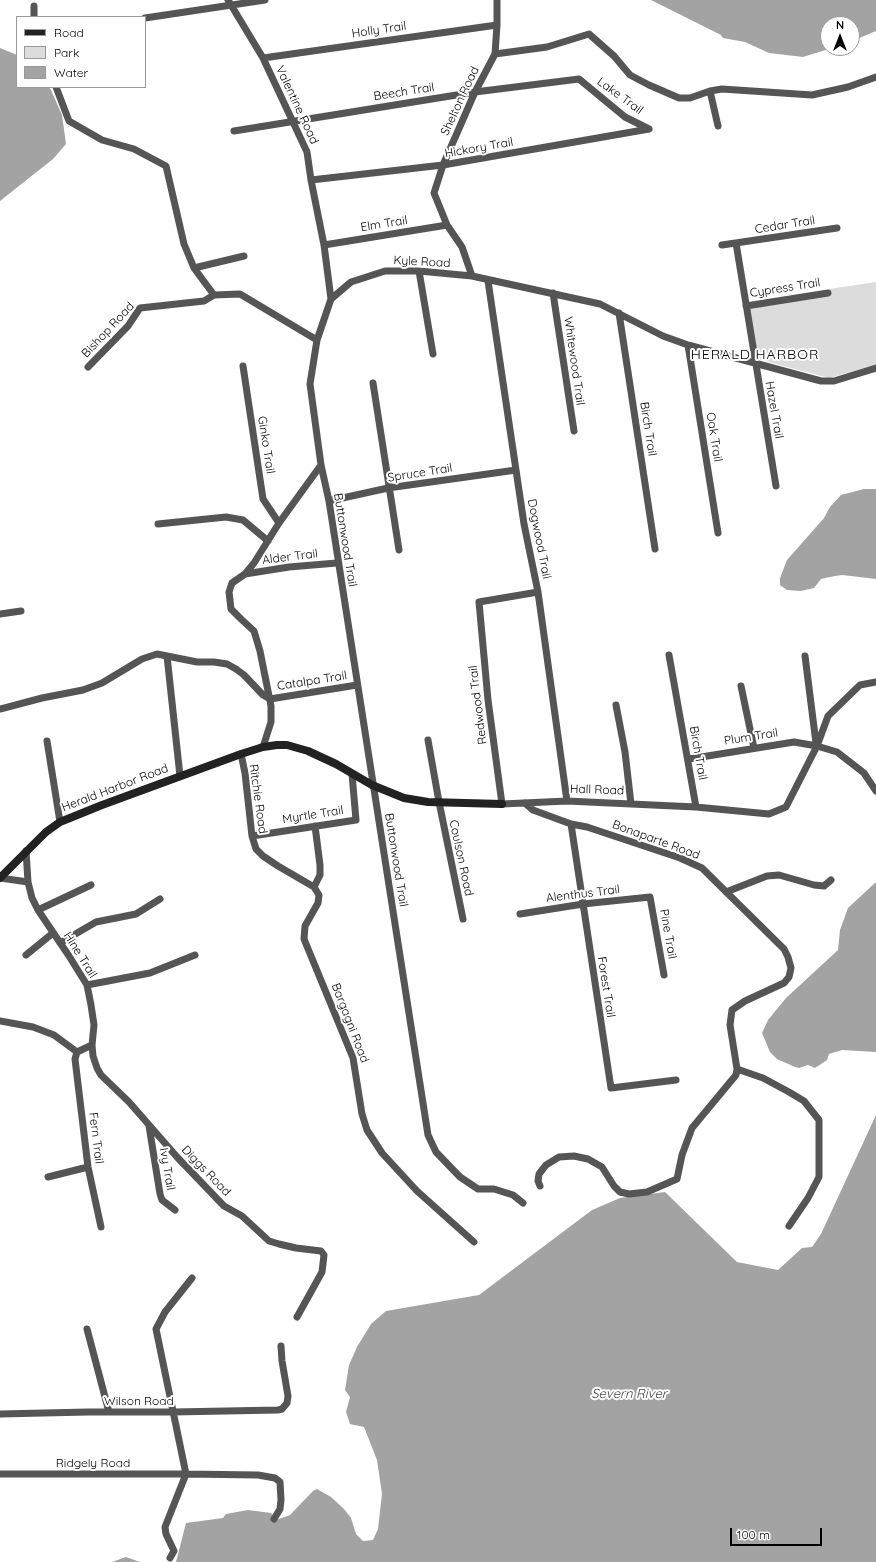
<!DOCTYPE html>
<html>
<head>
<meta charset="utf-8">
<style>
  body { margin:0 }
  #map { position:relative; width:876px; height:1562px; overflow:hidden; background:#fff; font-family:Quicksand,sans-serif }
  canvas { display:block }
  .legend { position:absolute; left:16px; top:16px; width:130px; height:72px; box-sizing:border-box; background:#fff; border:1px solid #999; margin:0; padding:5px 7px; list-style:none; font-size:12px; color:#000 }
  .legend li { display:flex; align-items:center; gap:8px; height:20px }
  .legend b { width:20px; border:1px solid #999 }
  .north { position:absolute; left:820px; top:16px; width:40px; height:40px; box-sizing:border-box; background:#fff; border:1px solid #999; border-radius:50%; rotate:0deg; font-size:11px; font-weight:700; line-height:16px; text-align:center; color:#000 }
  .north::after { content:''; display:block; margin:auto; width:14px; height:18px; background:#000; clip-path:polygon(50% 0,100% 100%,50% 72%,0 100%) }
  .scale { position:absolute; left:730px; top:1528px; width:92px; height:18px; box-sizing:border-box; border:2px solid #000; border-top:0; padding-left:5px; font-size:12px; line-height:14px; white-space:nowrap; color:#000; -webkit-text-stroke:3px #fff; paint-order:stroke }
</style>
</head>
<body>
<div id="map">
<canvas width="876" height="1562"></canvas>
<ul class="legend">
<li><b style="height:5px;background:#222"></b>Road</li>
<li><b style="height:11px;background:#dcdcdc"></b>Park</li>
<li><b style="height:11px;background:#a3a3a3"></b>Water</li>
</ul>
<div class="north">N</div>
<div class="scale">100 m</div>
</div>
<script>
const ctx = document.querySelector('canvas').getContext('2d');
ctx.lineJoin = 'round';
function fillPath(path, color) { ctx.fillStyle = color; ctx.fill(path, 'evenodd'); }
const poly = rows => new Path2D(rows.map(r => 'M' + r).join(''));
function stroke(path, color, width, dash) { ctx.strokeStyle = color; ctx.lineWidth = width; ctx.lineCap = dash ? 'butt' : 'round'; ctx.setLineDash(dash || []); ctx.stroke(path); }
function drawText(font, color, halo, rows, align = 'center') {
  ctx.font = font + ' Quicksand,sans-serif'; ctx.lineWidth = 4; ctx.setLineDash([]); ctx.textBaseline = 'middle'; ctx.strokeStyle = halo; ctx.fillStyle = color; for (const [text, x, y, turn = 0] of rows) {
    ctx.save(); ctx.translate(x, y); ctx.rotate((+turn || 0) * Math.PI / 180); ctx.textAlign = isNaN(turn) ? turn : align; if (halo) ctx.strokeText(text, 0, 0); ctx.fillText(text, 0, 0); ctx.restore();
  }
}
fillPath(poly([
  [876,282,876,365,829,378,757,359,749,308,830,295,829,289]
]), '#dcdcdc');
fillPath(poly([
  [651,0,876,0,876,31,852,41,852,24,828,24,828,48,832,48,803,57,769,53,745,42,723,38,721,35],
  [0,48,17,55,17,87,49,87,51,90,62,115,66,144,53,159,0,201],
  [864,489,876,489,876,579,842,575,835,576,821,579,814,588,801,591,787,590,780,585,780,578,787,560,824,518,830,507,841,495],
  [876,882,876,1052,842,1050,829,1054,827,1060,815,1068,808,1065,799,1068,795,1067,777,1059,770,1052,762,1033,768,1020,786,998,838,950,840,930,848,908],
  [876,1115,876,1562,176,1562,186,1523,223,1518,226,1514,248,1510,271,1513,276,1520,290,1515,313,1491,317,1489,331,1497,344,1509,351,1518,356,1534,363,1541,373,1540,378,1529,382,1494,377,1460,364,1427,350,1424,346,1412,350,1397,345,1390,349,1365,357,1347,371,1324,386,1311,479,1295,592,1210,620,1198,665,1192,737,1262,778,1270,802,1248,812,1247,821,1234],
  [126,1557,140,1562,112,1562]
]), '#a3a3a3');
stroke(poly([
  [228,0,263,58,307,152,311,180,324,245,331,299],
  [34,6,34,17],
  [145,18,265,0],
  [495,54,547,47,589,34,614,56,630,75,649,85,679,98,690,98,710,91,722,89,812,95,848,87,876,77],
  [263,58,497,25],
  [56,87,69,121,102,140,134,149,166,166,184,244,194,268,214,295],
  [710,91,718,126],
  [234,131,475,92,579,79,625,117,649,129],
  [311,180,443,165,649,129],
  [736,243,776,486],
  [324,245,447,225],
  [722,245,837,228],
  [194,268,244,256],
  [419,271,433,354],
  [472,276,462,247,447,225,434,193,443,165,475,92,495,54,497,25,497,0],
  [488,281,524,524,538,592,567,801],
  [553,293,574,431],
  [746,306,828,293],
  [619,313,655,549],
  [688,345,718,533],
  [243,366,263,499,279,523],
  [88,367,128,326,140,308,204,301,214,295,240,294,317,340],
  [373,383,399,550],
  [329,501,388,488,516,470],
  [158,524,226,517,243,520,268,541],
  [245,574,289,567,337,563],
  [538,592,479,602,488,700,502,804,567,801,631,804,696,807,769,814,786,807,817,746,828,716,860,685,876,682],
  [0,614,21,611],
  [669,655,696,807],
  [167,656,180,776],
  [805,656,816,743],
  [741,686,754,748],
  [270,699,357,685],
  [616,705,625,752,631,804],
  [0,709,42,698,83,690,102,683,142,659,157,654,197,662,214,662,227,664,236,669,244,675,263,695,270,699],
  [428,740,439,802,463,919],
  [47,741,60,822],
  [263,747,271,722,271,706,260,651,254,631,241,619,231,609,229,592,232,583,245,574,254,563,279,523,321,465],
  [241,754,245,773,252,836,256,849,263,856,278,866,314,887,319,895,318,903,305,926,304,939,353,1058,362,1114,367,1130,382,1153,417,1191,474,1242],
  [689,759,794,742,817,746,837,752,864,773,876,791],
  [525,803,533,810,571,824,587,827,680,858,702,868,784,949,788,957,791,968,789,977,784,983,745,1001,732,1010,730,1025,737,1069,736,1075,692,1128,682,1155,677,1179,647,1192,629,1194,620,1192,614,1186,602,1167,588,1159,574,1156,559,1157,546,1165,539,1174,538,1181,540,1186],
  [571,824,611,1088,676,1080],
  [252,836,356,820,352,774],
  [26,851,28,882,32,898,38,910,69,956,87,985,91,1005,94,1025,92,1045,93,1056,97,1068,101,1075,129,1102,177,1157,224,1206,242,1216,269,1241,279,1244,296,1248,321,1251,324,1255,322,1272,297,1317],
  [0,878,28,882],
  [314,887,320,875,320,865,315,826],
  [726,892,767,876,779,875,814,885,824,886,831,880],
  [38,910,91,885],
  [520,914,583,904,650,897,664,975],
  [60,943,96,922,136,914,160,899],
  [26,955,53,933],
  [87,985,150,973,195,955],
  [0,1021,33,1027,54,1035,77,1052,92,1045],
  [77,1052,75,1059,88,1167,101,1227],
  [737,1069,763,1078,789,1092,804,1101,819,1120,819,1177,808,1198,789,1226],
  [149,1126,160,1194,162,1200,175,1210],
  [48,1177,88,1167],
  [523,1203,513,1195,494,1189,478,1189,460,1177,436,1152,428,1135,329,501,321,465,310,384,317,340,331,299,351,282,385,271,419,271,472,276,600,304,663,336,688,345,821,381,834,381,876,368],
  [87,1329,109,1412],
  [0,1414,88,1412,173,1412,278,1410,282,1409,287,1403,288,1396,282,1361,281,1346],
  [0,1474,186,1474,258,1475,275,1478,280,1482,281,1500,280,1509,274,1519],
  [186,1474,156,1329,165,1312,192,1278],
  [170,1558,174,1551,166,1534,165,1527,186,1474]
]), '#555', 7);
stroke(poly([
  [0,878,46,832,60,822,102,805,241,754,263,747,277,745,287,745,308,751,336,764,372,785,404,798,428,802,502,804]
]), '#222', 8);
drawText('12px', '#000', '#fff', [
  ["Holly Trail",379,30,-8],
  ["Beech Trail",404,92,-9],
  ["Lake Trail",620,96,36],
  ["Shelton Road",460,101,-65],
  ["Valentine Road",297,105,65],
  ["Hickory Trail",479,148,-10],
  ["Elm Trail",384,224,-9],
  ["Cedar Trail",785,225,-9],
  ["Kyle Road",422,262,3],
  ["Cypress Trail",785,288,-9],
  ["Bishop Road",108,330,-47],
  ["Whitewood Trail",574,361,82],
  ["Hazel Trail",774,410,80],
  ["Birch Trail",648,429,81],
  ["Oak Trail",714,437,81],
  ["Ginko Trail",266,445,81],
  ["Spruce Trail",420,473,-9],
  ["Dogwood Trail",539,539,79],
  ["Buttonwood Trail",345,540,81],
  ["Alder Trail",290,557,-7],
  ["Catalpa Trail",312,681,-9],
  ["Redwood Trail",478,705,-97],
  ["Plum Trail",751,737,-9],
  ["Birch Trail",698,753,80],
  ["Herald Harbor Road",115,788,-21],
  ["Hall Road",597,790,2],
  ["Ritchie Road",258,799,82],
  ["Myrtle Trail",313,815,-9],
  ["Bonaparte Road",656,840,20],
  ["Coulson Road",461,858,78],
  ["Buttonwood Trail",396,860,81],
  ["Alenthus Trail",583,894,-7],
  ["Pine Trail",668,934,80],
  ["Hine Trail",80,955,58],
  ["Forest Trail",606,987,81],
  ["Bargagni Road",350,1023,69],
  ["Fern Trail",96,1138,83],
  ["Ivy Trail",167,1169,80],
  ["Diggs Road",206,1171,46],
  ["Wilson Road",139,1401],
  ["Ridgely Road",93,1463]
]);
drawText('italic 13px', '#444', '#fff', [
  ["Severn River",629,1394]
]);
ctx.letterSpacing = '1px';
drawText('14px', '#000', '#fff', [
  ["HERALD HARBOR",755,355]
]);
ctx.letterSpacing = '0px';
</script>
</body>
</html>
